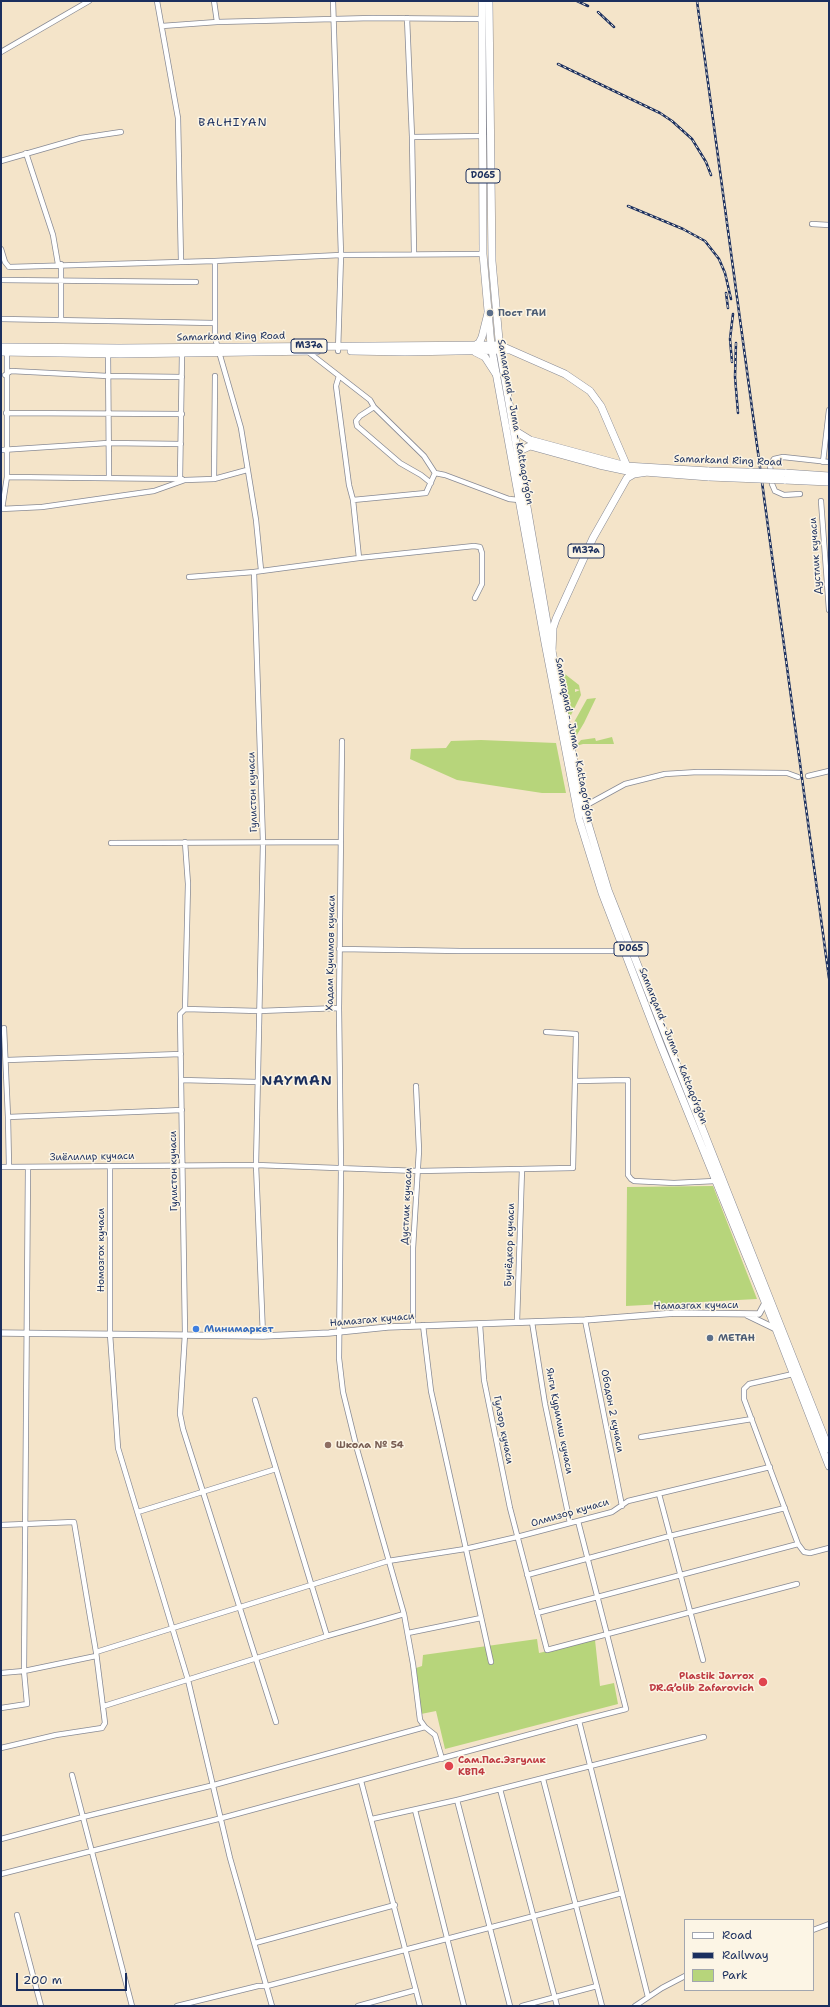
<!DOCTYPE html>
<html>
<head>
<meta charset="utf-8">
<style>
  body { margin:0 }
  #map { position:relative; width:830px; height:2007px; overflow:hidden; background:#f4e4c9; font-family:"Shantell Sans",sans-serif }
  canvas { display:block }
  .frame { position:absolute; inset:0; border:2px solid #1b2f5e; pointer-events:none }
  .legend { position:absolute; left:684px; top:1919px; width:130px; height:72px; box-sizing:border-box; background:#fcf5e5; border:1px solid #a2a6af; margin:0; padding:5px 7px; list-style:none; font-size:12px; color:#1b2f5e }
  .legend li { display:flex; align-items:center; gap:8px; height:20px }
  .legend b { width:20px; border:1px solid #a2a6af }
  .scale { position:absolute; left:16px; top:1973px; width:111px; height:18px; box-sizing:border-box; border:2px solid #1b2f5e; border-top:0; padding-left:5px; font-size:12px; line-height:14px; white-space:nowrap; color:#1b2f5e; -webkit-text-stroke:3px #fcf5e5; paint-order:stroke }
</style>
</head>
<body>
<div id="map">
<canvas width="830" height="2007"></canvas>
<div class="frame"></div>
<ul class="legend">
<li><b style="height:5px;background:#fff"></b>Road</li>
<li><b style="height:5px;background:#1b2f5e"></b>Railway</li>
<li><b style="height:11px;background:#b7d57b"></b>Park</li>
</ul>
<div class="scale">200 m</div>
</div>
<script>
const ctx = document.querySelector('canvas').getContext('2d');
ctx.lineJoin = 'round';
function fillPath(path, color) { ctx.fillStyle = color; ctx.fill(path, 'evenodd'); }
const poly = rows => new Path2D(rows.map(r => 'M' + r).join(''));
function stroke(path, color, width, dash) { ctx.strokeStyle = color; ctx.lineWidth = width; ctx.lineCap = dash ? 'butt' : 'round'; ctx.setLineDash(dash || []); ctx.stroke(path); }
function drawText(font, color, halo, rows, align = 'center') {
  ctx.font = font + ' "Shantell Sans",sans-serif'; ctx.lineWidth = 3; ctx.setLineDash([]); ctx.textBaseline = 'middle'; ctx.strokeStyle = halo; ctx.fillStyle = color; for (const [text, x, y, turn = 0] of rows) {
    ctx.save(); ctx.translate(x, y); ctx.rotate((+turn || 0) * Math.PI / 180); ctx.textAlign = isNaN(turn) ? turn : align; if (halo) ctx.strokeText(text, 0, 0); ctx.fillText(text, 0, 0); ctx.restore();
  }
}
fillPath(poly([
  [561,671,579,685,580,690,575,689,575,692,580,690,581,695,569,719],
  [596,698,584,723,575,738,573,737,571,731,573,724,587,699],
  [612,737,614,744,583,744,576,746,581,740,595,738,596,741],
  [481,740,556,743,566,793,542,793,457,780,410,759,411,749,446,748,451,741],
  [713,1186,757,1299,626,1306,627,1187],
  [537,1639,539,1653,595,1640,600,1686,614,1683,618,1704,445,1749,436,1711,421,1714,416,1668,422,1666,423,1655]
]), '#b7d57b');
const minor = poly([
  [157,1,178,118,181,262],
  [214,1,217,22,373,18,482,19],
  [333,1,341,255,338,351],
  [407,18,412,137,414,253],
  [162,26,217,22],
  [1,52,89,1],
  [412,137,483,136],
  [26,153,53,235,58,264],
  [1,161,81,138,121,132],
  [812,224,829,225],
  [1,249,5,262,9,267,215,261,341,255,483,254],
  [215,261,215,338,241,428,256,520,261,570],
  [1,280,196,282],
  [1,319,214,323],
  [61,320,61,264],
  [307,351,370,400,374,407,424,456,435,473],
  [108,353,109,478],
  [5,375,11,371,108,376,182,377],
  [339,376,336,386,349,485,353,500,359,558],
  [374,407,360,416,356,421,357,426,400,463,421,475,431,483],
  [6,413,182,414],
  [1,450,108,443,181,444],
  [823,462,829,410],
  [7,477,180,479],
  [182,479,180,479,182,353],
  [214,479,215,376],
  [800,494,784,495,775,491,772,484,770,465,774,459,783,457,829,462],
  [353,500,426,493,435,473,445,475,509,499,519,500],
  [821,501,829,610],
  [1,509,42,507,154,491,185,480,214,479,247,470],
  [2,509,7,477,7,353],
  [254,572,263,843,256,1165,263,1336],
  [189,577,254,572,359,558,474,546,480,547,482,553,482,584,475,598],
  [342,741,339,1008,341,1167,339,1358,343,1392,357,1449,404,1614,413,1664,420,1720,425,1727,435,1735,442,1759],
  [808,776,829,771],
  [583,807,625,784,665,774,698,772,787,773,798,777],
  [111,843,341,842],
  [339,949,461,951,624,951],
  [185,1009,180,1014,185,1334,180,1414,183,1429,276,1722],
  [185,1009,188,884,185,842],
  [185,1009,259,1011,339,1008],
  [4,1028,8,1117,182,1110],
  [7,1060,181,1054],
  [181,1080,258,1082],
  [576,1081,628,1080,628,1175,631,1179,634,1181,674,1183,715,1181],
  [8,1117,9,1167],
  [110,1166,110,1334,118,1448,188,1680,230,1858,272,2006],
  [1,1167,256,1165,418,1171,573,1168,576,1034,546,1032],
  [585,1320,622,1506],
  [517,1322,522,1169],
  [532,1322,545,1404,570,1523],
  [423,1325,431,1391,491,1662],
  [480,1325,484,1380,510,1508,547,1650,797,1584],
  [413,1326,413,1248,419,1150,416,1086],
  [793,1374,749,1384,744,1389,744,1399,798,1544,804,1552,810,1553,829,1548],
  [255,1400,327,1636],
  [641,1437,752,1419],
  [659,1494,703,1660],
  [138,1512,276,1469],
  [578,1521,626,1709,579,1721],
  [1,1525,74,1522,96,1652,105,1723,102,1728,56,1735,1,1748],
  [527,1575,670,1536,785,1508],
  [537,1613,798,1544],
  [408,1633,481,1618],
  [96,1652,388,1561,465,1549,517,1537,612,1512,628,1501,770,1467],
  [1,1673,24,1671,96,1656],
  [104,1706,327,1636,404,1614],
  [1,1708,27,1704,24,1671,28,1167],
  [72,1775,132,2006],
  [543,1779,602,2006],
  [361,1781,420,2006],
  [500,1789,557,2006],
  [457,1800,510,2006],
  [415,1810,464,2006],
  [372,1819,457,1800,704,1737],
  [1,1839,83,1817,214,1785,425,1727],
  [1,1874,222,1818,579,1721,648,1997],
  [17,1915,41,2006],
  [813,1930,829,1924],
  [255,1943,395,1905],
  [177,2006,258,1986,267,1986,622,1893],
  [358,2006,416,1990],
  [522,2006,597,1986],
  [635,2006,662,1988,685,1976]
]);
const tertiary = poly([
  [747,1315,776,1329],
  [1,1333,263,1336,329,1333,388,1327,585,1320,676,1313,759,1314,765,1303]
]);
const primary = poly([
  [482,1,483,254,491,345,545,643,579,819,602,893,661,1046,776,1329,829,1466],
  [489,1,492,261,500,351,552,651,583,807,608,890,829,1449]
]);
const trunk = poly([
  [474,346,479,343,482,337,488,313],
  [1,347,119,348,499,345,565,374,590,391,601,406,629,471],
  [351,351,405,352,508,350],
  [1,352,120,354,317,351],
  [475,352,485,357,496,374],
  [513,426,517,432,530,440,626,466,709,471],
  [517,452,530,446,599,465,632,472],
  [644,472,709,477],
  [785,473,829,476],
  [784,480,829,482],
  [552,651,553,628,556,619,593,538,627,478,634,474,648,472]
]);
stroke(minor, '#888a94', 6);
stroke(tertiary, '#888a94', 7);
stroke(primary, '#888a94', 8);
stroke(trunk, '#888a94', 8);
stroke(minor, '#fff', 4.5);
stroke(tertiary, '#fff', 5.5);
stroke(primary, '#fff', 7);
stroke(trunk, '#fff', 7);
const rail = poly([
  [577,1,588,6],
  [697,1,829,978],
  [598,12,614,27],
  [558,64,660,113,672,121,692,139,706,162,711,175],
  [628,206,683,229,705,241,719,259,725,273,731,299],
  [726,293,728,308],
  [736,343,735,377,738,413],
  [732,362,730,339,733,314]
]);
stroke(rail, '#1b2f5e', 2.5);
stroke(rail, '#fcf5e5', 1, [3]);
const trunkBridge = poly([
  [709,471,785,473],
  [709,477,784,480]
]);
stroke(trunkBridge, '#888a94', 8, []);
stroke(trunkBridge, '#fff', 7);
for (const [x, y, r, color] of [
  [490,313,4,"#5c6f8a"],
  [196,1329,4,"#3f7fe0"],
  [710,1338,4,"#5c6f8a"],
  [328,1445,4,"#8d6e63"],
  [763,1682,5,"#e0444e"],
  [449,1766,5,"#e0444e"]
]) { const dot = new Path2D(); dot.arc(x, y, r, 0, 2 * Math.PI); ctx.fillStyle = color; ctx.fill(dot); stroke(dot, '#fcf5e5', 1.5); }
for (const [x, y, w] of [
  [483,176,34],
  [309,346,36],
  [586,551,36],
  [631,949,34]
]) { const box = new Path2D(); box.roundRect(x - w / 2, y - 7, w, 14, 3); ctx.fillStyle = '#fcf5e5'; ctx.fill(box); stroke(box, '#1b2f5e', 1); }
drawText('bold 9px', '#1b2f5e', null, [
  ["D065",483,176],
  ["M37a",309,346],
  ["M37a",586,551],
  ["D065",631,949]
]);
drawText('bold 10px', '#4e5e75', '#fcf5e5', [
  ["Пост ГАИ",498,313],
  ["МЕТАН",718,1338]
], 'left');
drawText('10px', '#1b2f5e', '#fcf5e5', [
  ["Samarkand Ring Road",231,337,-1],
  ["Samarqand - Juma - Kattaqo‘rg‘on",515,422,80],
  ["Samarkand Ring Road",728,461,2],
  ["Дустлик кучаси",816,556,-94],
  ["Samarqand - Juma - Kattaqo‘rg‘on",574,740,79],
  ["Гулистон кучаси",253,792,-92],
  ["Хадам Кучимов кучаси",331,953,-89],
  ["Samarqand - Juma - Kattaqo‘rg‘on",673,1046,68],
  ["Зиёлилир кучаси",92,1157,-1],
  ["Гулистон кучаси",174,1171,-91],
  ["Дустлик кучаси",407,1206,-87],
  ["Бунёдкор кучаси",510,1245,-88],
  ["Номозгох кучаси",101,1250,-90],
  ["Намазгах кучаси",696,1306,-1],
  ["Намазгах кучаси",372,1320,-5],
  ["Ободон 2 кучаси",612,1411,79],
  ["Янги Курилиш кучаси",559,1421,79],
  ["Гулзор кучаси",503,1430,79],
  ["Олмизор кучаси",570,1513,-16]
]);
drawText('bold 10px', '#366cbe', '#fcf5e5', [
  ["Минимаркет",204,1329]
], 'left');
drawText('bold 10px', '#785e54', '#fcf5e5', [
  ["Школа № 54",336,1445]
], 'left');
drawText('bold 10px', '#be3a42', '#fcf5e5', [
  ["Plastik Jarrox",754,1676],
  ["DR.G’olib Zafarovich",754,1688],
  ["Сам.Пас.Эзгулик",458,1760,"left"],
  ["КВП4",458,1772,"left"]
], 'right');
ctx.letterSpacing = '1px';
drawText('12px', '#1b2f5e', '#fcf5e5', [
  ["BALHIYAN",233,123]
]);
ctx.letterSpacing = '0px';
ctx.letterSpacing = '1px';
drawText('bold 14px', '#1b2f5e', '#fcf5e5', [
  ["NAYMAN",297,1081]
]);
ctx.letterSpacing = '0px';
</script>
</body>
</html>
